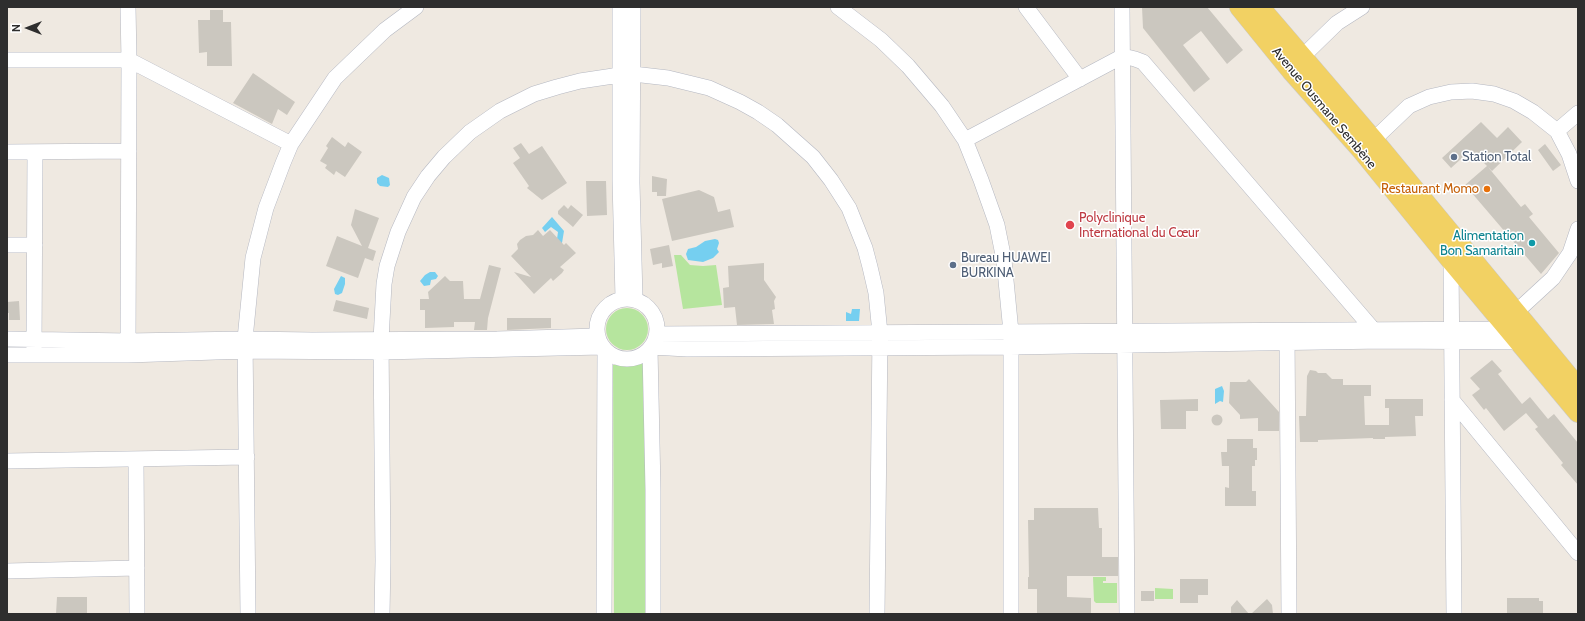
<!DOCTYPE html>
<html>
<head>
<meta charset="utf-8">
<style>
  body { margin:0 }
  #map { position:relative; width:1585px; height:621px; overflow:hidden; background:#efe9e1; font-family:Cabin,sans-serif }
  canvas { display:block }
  .frame { position:absolute; inset:0; border:8px solid #2e2e2e; pointer-events:none }
  .north { position:absolute; left:8px; top:8px; width:40px; height:40px; -webkit-text-stroke:3px #fff; paint-order:stroke; rotate:270deg; font-size:11px; font-weight:700; line-height:16px; text-align:center; color:#2e2e2e }
  .north::after { content:''; display:block; margin:auto; width:14px; height:18px; background:#2e2e2e; clip-path:polygon(50% 0,100% 100%,50% 72%,0 100%) }
</style>
</head>
<body>
<div id="map">
<canvas width="1585" height="621"></canvas>
<div class="frame"></div>
<div class="north">N</div>
</div>
<script>
const ctx = document.querySelector('canvas').getContext('2d');
ctx.lineJoin = 'round';
function fillPath(path, color) { ctx.fillStyle = color; ctx.fill(path, 'evenodd'); }
const poly = rows => new Path2D(rows.map(r => 'M' + r).join(''));
function stroke(path, color, width, dash) { ctx.strokeStyle = color; ctx.lineWidth = width; ctx.lineCap = dash ? 'butt' : 'round'; ctx.setLineDash(dash || []); ctx.stroke(path); }
function drawText(font, color, halo, rows, align = 'center') {
  ctx.font = font + ' Cabin,sans-serif'; ctx.lineWidth = 3; ctx.setLineDash([]); ctx.textBaseline = 'middle'; ctx.strokeStyle = halo; ctx.fillStyle = color; for (const [text, x, y, turn = 0] of rows) {
    ctx.save(); ctx.translate(x, y); ctx.rotate((+turn || 0) * Math.PI / 180); ctx.textAlign = isNaN(turn) ? turn : align; if (halo) ctx.strokeText(text, 0, 0); ctx.fillText(text, 0, 0); ctx.restore();
  }
}
fillPath(poly([
  [674,255,681,255,690,265,703,266,716,265,722,305,683,309],
  '606 329a21 21 0 1 1 42 0a21 21 0 1 1-42 0Z',
  [648,363,650,614,614,614,613,365],
  [1093,577,1106,577,1106,581,1103,581,1103,583,1117,583,1117,603,1096,603,1094,601],
  [1155,588,1173,589,1173,599,1155,599]
]), '#b6e59e');
fillPath(poly([
  [382,175,389,178,390,185,388,187,380,186,377,183,377,178],
  [552,217,564,231,562,243,559,245,557,239,558,232,551,227,545,232,542,228],
  [715,239,718,240,719,243,717,249,719,252,713,258,703,262,688,260,686,254,688,249,696,247,705,241],
  [430,272,435,272,438,276,436,279,431,280,430,285,424,286,420,281,425,275],
  [341,276,345,278,345,284,342,293,338,295,335,294,334,289],
  [852,309,860,309,859,321,846,321,846,312,851,314],
  [1222,386,1224,391,1223,402,1220,401,1215,404,1215,389]
]), '#75cff0');
fillPath(poly([
  [1142,7,1207,7,1243,50,1227,64,1201,31,1183,45,1210,79,1194,92,1143,28],
  [210,10,223,10,223,22,231,22,232,66,207,66,207,52,199,53,198,20,210,20],
  [253,73,295,102,287,115,278,109,272,124,233,103],
  [1481,122,1497,138,1508,127,1522,142,1492,171,1488,167,1521,207,1525,204,1533,214,1529,217,1559,253,1541,274,1465,185,1487,166,1471,150,1451,168,1442,158],
  [332,137,345,147,348,142,362,152,345,177,336,171,334,175,325,168,327,165,320,161,328,148,326,146],
  [521,143,529,154,542,146,567,183,542,200,527,188,529,186,513,163,520,158,513,148],
  [1545,144,1561,165,1553,171,1538,150],
  [652,176,667,179,666,196,657,196,657,192,652,192],
  [586,181,606,181,607,215,587,216],
  [699,190,714,197,718,212,730,209,734,227,672,241,662,199],
  [564,205,568,209,571,205,583,215,573,227,558,214,558,211],
  [355,209,379,218,368,248,376,251,373,261,365,258,358,278,326,266,337,236,362,246,351,225],
  [538,230,543,236,550,230,564,245,566,243,576,253,560,267,564,270,562,273,553,281,551,278,534,294,514,272,531,277,511,256,518,249,517,244,520,240,526,236,533,235],
  [669,245,673,266,662,268,662,263,653,265,650,249],
  [764,263,764,280,776,297,774,301,775,309,772,310,774,324,737,325,735,307,724,308,723,288,729,287,728,266],
  [489,265,501,268,488,318,487,330,474,330,475,322,454,322,454,327,425,328,425,310,420,310,420,299,429,299,428,292,445,276,450,281,463,281,464,299,480,299],
  [336,300,369,308,367,319,333,311],
  [19,301,20,320,9,320,9,313,7,313,7,302],
  [507,318,551,318,551,328,507,330],
  [1492,360,1502,371,1498,374,1522,404,1530,397,1548,419,1554,414,1578,443,1578,485,1561,465,1563,463,1535,429,1538,427,1526,413,1504,431,1486,408,1484,410,1472,395,1480,389,1470,378],
  [1310,370,1316,371,1318,373,1326,373,1332,379,1343,379,1343,385,1371,385,1371,396,1364,396,1365,425,1389,425,1389,408,1385,408,1385,399,1423,399,1423,416,1415,416,1416,436,1385,437,1385,439,1373,439,1373,438,1318,440,1318,442,1300,442,1299,416,1306,416,1307,376],
  [1249,379,1279,412,1279,431,1258,431,1258,418,1240,419,1240,415,1229,403,1230,382,1246,382],
  [1198,399,1198,411,1186,411,1186,429,1161,429,1160,400],
  '1211.5 420a5.5 5.5 0 1 1 11 0a5.5 5.5 0 1 1-11 0Z',
  [1227,439,1253,439,1253,448,1257,448,1257,460,1255,460,1255,466,1252,466,1252,491,1256,491,1256,506,1225,506,1225,487,1229,488,1229,466,1222,466,1221,452,1227,452],
  [1034,508,1098,508,1099,528,1102,528,1102,557,1118,557,1118,576,1067,576,1067,597,1091,598,1091,614,1037,614,1037,589,1028,589,1028,577,1029,577,1028,520,1034,520],
  [1180,579,1208,579,1208,595,1198,595,1198,603,1180,603],
  [1141,591,1154,591,1154,601,1141,601],
  [57,597,87,597,87,614,56,614],
  [1507,598,1539,598,1539,601,1543,601,1543,614,1507,614],
  [1267,599,1272,605,1273,614,1251,614],
  [1237,600,1249,614,1231,614,1231,607]
]), '#cbc7bf');
const minor = poly([
  [128,7,129,60,128,350],
  [620,7,620,180,623,298],
  [633,7,632,183,635,299],
  [838,7,881,40,908,66,942,106,965,140,981,180,997,225,1004,260,1011,332,1011,614],
  [1026,7,1080,79],
  [1122,7,1127,614],
  [7,60,129,60,291,144],
  [1296,65,1302,57,1337,23,1362,7],
  [1557,131,1578,113],
  [965,140,1123,56,1135,59,1143,62,1377,334],
  [1366,147,1409,106,1429,97,1451,92,1472,91,1494,94,1514,101,1533,112,1557,131,1569,154,1578,181],
  [7,152,129,151],
  [7,245,35,245],
  [1451,261,1454,614],
  '597 329a30 30 0 1 1 60 0a30 30 0 1 1-60 0Z',
  [1508,317,1515,313,1553,278,1570,253,1578,229],
  [1287,333,1289,614],
  [657,334,1515,329],
  [7,339,128,341,245,339,312,340,497,339,597,336],
  [652,347,687,349,1010,347,1383,341,1527,342],
  [34,349,35,152],
  [650,349,653,490,653,614],
  [7,355,128,355,245,351,381,352,602,347],
  [1452,400,1578,553],
  [136,459,137,614],
  [7,461,247,457],
  [7,571,137,568],
  [248,614,245,339,253,258,266,208,283,163,291,144,335,78,385,30,416,7],
  [382,614,383,561,381,340,384,284,387,266,398,232,414,197,428,176,444,157,470,132,500,111,534,94,557,87,580,81,620,75,633,74,668,78,709,88,740,102,758,112,777,125,813,157,831,180,849,208,865,248,870,267,876,293,880,333,877,614],
  [604,614,605,350]
]);
const major = poly([
  [1239,7,1291,71,1361,150,1451,261,1578,413],
  [1260,7,1374,140,1578,387]
]);
stroke(minor, '#b4b7c1', 16);
stroke(major, '#c9c9c9', 20);
stroke(minor, '#fff', 15);
stroke(major, '#f2d163', 19);
for (const [x, y, r, color] of [
  [1454,157,4,"#5c6f8a"],
  [1487,189,4,"#e8710a"],
  [1070,225,5,"#e0444e"],
  [1532,243,4,"#0f9aa8"],
  [953,265,4,"#5c6f8a"]
]) { const dot = new Path2D(); dot.arc(x, y, r, 0, 2 * Math.PI); ctx.fillStyle = color; ctx.fill(dot); stroke(dot, '#fff', 1.5); }
drawText('13px', '#2e2e2e', '#fff', [
  ["Avenue Ousmane Sembène",1324,108,50]
]);
drawText('13px', '#4e5e75', '#fff', [
  ["Station Total",1462,157],
  ["Bureau HUAWEI",961,258],
  ["BURKINA",961,273]
], 'left');
drawText('13px', '#c56008', '#fff', [
  ["Restaurant Momo",1479,189]
], 'right');
drawText('13px', '#be3a42', '#fff', [
  ["Polyclinique",1079,218],
  ["International du Cœur",1079,233]
], 'left');
drawText('13px', '#0d838f', '#fff', [
  ["Alimentation",1524,236],
  ["Bon Samaritain",1524,251]
], 'right');
</script>
</body>
</html>
